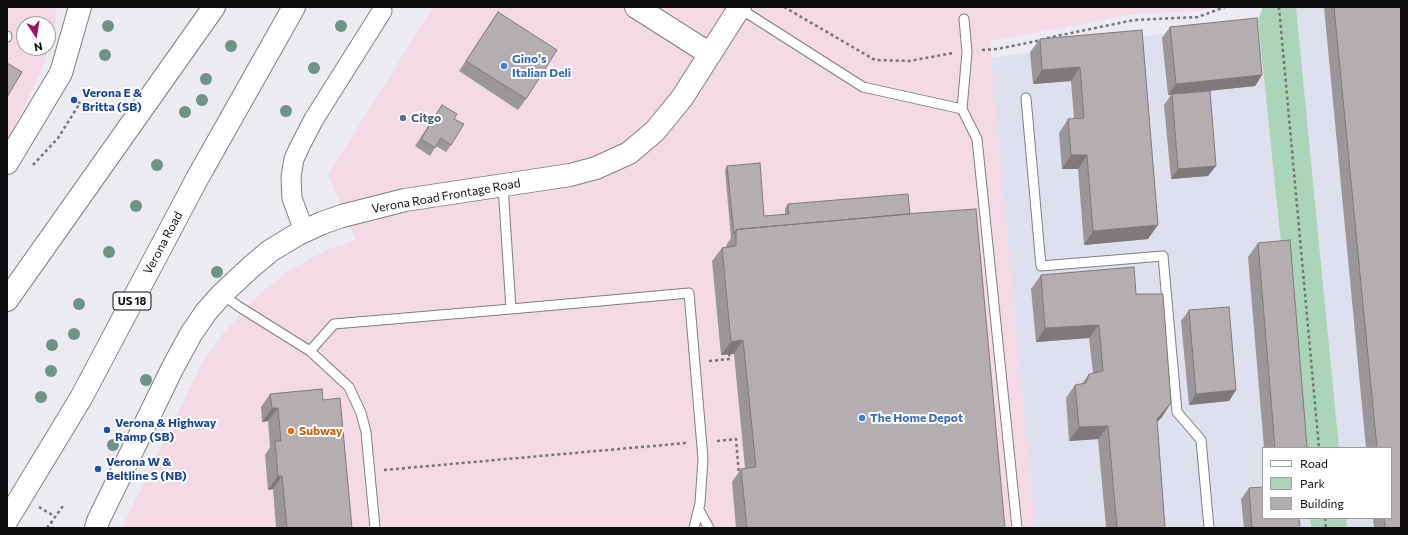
<!DOCTYPE html>
<html>
<head>
<meta charset="utf-8">
<style>
  body { margin:0 }
  #map { position:relative; width:1408px; height:535px; overflow:hidden; background:#ebebf1; font-family:Commissioner,sans-serif }
  canvas { display:block }
  .frame { position:absolute; inset:0; border:8px solid #0d0d0f; pointer-events:none }
  .legend { position:absolute; left:1262px; top:447px; width:130px; height:72px; box-sizing:border-box; background:#fff; border:1px solid #9e9e9f; margin:0; padding:5px 7px; list-style:none; font-size:12px; color:#0d0d0f }
  .legend li { display:flex; align-items:center; gap:8px; height:20px }
  .legend b { width:20px; border:1px solid #9e9e9f }
  .north { position:absolute; left:16px; top:16px; width:40px; height:40px; box-sizing:border-box; background:#fff; border:1px solid #9e9e9f; border-radius:50%; rotate:168deg; font-size:11px; font-weight:700; line-height:16px; text-align:center; color:#0d0d0f }
  .north::after { content:''; display:block; margin:auto; width:14px; height:18px; background:#a0145f; clip-path:polygon(50% 0,100% 100%,50% 72%,0 100%) }
</style>
</head>
<body>
<div id="map">
<canvas width="1408" height="535"></canvas>
<div class="frame"></div>
<ul class="legend">
<li><b style="height:5px;background:#fff"></b>Road</li>
<li><b style="height:11px;background:#aad5b9"></b>Park</li>
<li><b style="height:11px;background:#b4aeb1"></b>Building</li>
</ul>
<div class="north">N</div>
</div>
<script>
const ctx = document.querySelector('canvas').getContext('2d');
ctx.lineJoin = 'round';
function fillPath(path, color) { ctx.fillStyle = color; ctx.fill(path, 'evenodd'); }
const poly = rows => new Path2D(rows.map(r => 'M' + r).join(''));
function stroke(path, color, width, dash) { ctx.strokeStyle = color; ctx.lineWidth = width; ctx.lineCap = dash ? 'butt' : 'round'; ctx.setLineDash(dash || []); ctx.stroke(path); }
function drawText(font, color, halo, rows, align = 'center') {
  ctx.font = font + ' Commissioner,sans-serif'; ctx.lineWidth = 4; ctx.setLineDash([]); ctx.textBaseline = 'middle'; ctx.strokeStyle = halo; ctx.fillStyle = color; for (const [text, x, y, turn = 0] of rows) {
    ctx.save(); ctx.translate(x, y); ctx.rotate((+turn || 0) * Math.PI / 180); ctx.textAlign = isNaN(turn) ? turn : align; if (halo) ctx.strokeText(text, 0, 0); ctx.fillText(text, 0, 0); ctx.restore();
  }
}
fillPath(poly([
  [7,7,57,7,55,27,43,66,16,123,7,139],
  [24,24,48,24,48,48,24,48],
  [433,7,1216,7,1199,11,1135,14,990,41,1035,528,122,528,201,365,224,332,261,292,293,268,327,250,356,240,328,175]
]), '#f3dae5');
fillPath(poly([
  [1296,7,1401,7,1401,528,1347,528,1346,518,1391,518,1391,448,1339,448],
  [1258,20,1302,448,1263,448,1263,518,1310,518,1311,528,1035,528,991,58]
]), '#dfe0ed');
fillPath(poly([
  [1263,7,1296,7,1339,448,1302,448,1258,20],
  [1310,518,1346,518,1347,528,1311,528]
]), '#aad5b9');
const lane = poly([
  [739,8,863,87,962,109],
  [964,19,967,52,962,109,977,139,1017,528],
  [7,36,7,37],
  [1026,98,1041,266,1163,256,1177,412,1201,440,1209,528],
  [503,186,511,309,689,293,703,459,700,503,694,528],
  [222,294,238,306,310,351,349,387,361,413,366,432,375,528],
  [310,351,334,324,511,309],
  [699,510,709,528]
]);
const street = poly([
  [304,231,292,198,291,177,294,159,300,146,314,119,382,11]
]);
const secondary = poly([
  [7,163,61,73,80,7],
  [96,528,98,521,173,367,191,334,206,312,222,294,251,267,270,251,298,234,322,223,342,216,405,200,570,175,596,168,629,153,655,131,682,98,740,7]
]);
const highway = poly([
  [636,7,710,54],
  [737,7,739,8],
  [7,300,214,7],
  [7,520,81,398,198,177,294,7]
]);
stroke(lane, '#7e7e83', 11);
stroke(street, '#7e7e83', 21);
stroke(secondary, '#7e7e83', 24);
stroke(highway, '#7e7e83', 24);
stroke(poly([
  [784,7,875,60,909,61,953,53],
  [1279,7,1319,448],
  [1047,38,1134,20,1198,17,1225,7],
  [982,50,997,49,1042,40],
  [33,165,58,138,80,103,74,100],
  [709,361,730,359,729,354],
  [717,441,736,439,739,475],
  [384,470,686,443],
  [39,507,54,516],
  [1325,518,1326,528],
  [51,521,53,528],
  [47,528,63,506]
]), '#757578', 2.5, [3, 3]);
stroke(lane, '#fff', 9);
stroke(street, '#fff', 19);
stroke(secondary, '#fff', 22);
stroke(highway, '#fff', 22);
ctx.fillStyle = '#6f9385';
for (const [x, y] of [
  [108,26],
  [341,26],
  [231,46],
  [105,55],
  [314,68],
  [206,79],
  [202,100],
  [286,111],
  [185,112],
  [157,165],
  [136,206],
  [109,252],
  [217,272],
  [79,304],
  [74,334],
  [52,345],
  [51,371],
  [146,380],
  [41,397],
  [113,445]
]) { ctx.beginPath(); ctx.arc(x, y, 6, 0, 2 * Math.PI); ctx.fill(); }
fillPath(poly([
  [1324,7,1401,7,1401,528,1374,528,1373,518,1391,518,1391,448,1366,448],
  [498,12,526,99,518,110,459,71],
  [1170,27,1262,75,1255,86,1208,91,1208,176,1171,179,1164,105,1171,95,1168,95,1162,38],
  [1142,30,1148,239,1084,245,1078,169,1062,169,1059,133,1068,119,1074,119,1071,81,1033,84,1030,52,1040,39],
  [442,105,454,119,451,145,446,152,436,146,430,156,415,146],
  [727,166,764,216,785,215,785,208,788,204,910,214,1005,528,736,528,732,482,741,469,745,468,734,354,721,355,712,261,722,248,726,247,727,244,731,238,725,170],
  [1258,243,1306,448,1264,448,1248,257],
  [1041,275,1136,294,1171,403,1162,417,1157,422,1165,528,1106,528,1098,439,1069,441,1066,398,1075,385,1082,384,1089,374,1093,373,1089,338,1036,342,1031,289],
  [1189,310,1236,390,1229,401,1189,405,1181,321],
  [270,394,323,400,352,528,276,528,273,489,268,490,265,455,270,447,268,421,262,422,261,407],
  [1249,488,1300,528,1244,528,1241,499]
]), '#9b9698');
fillPath(poly([
  [1080,67,1071,81,1033,84,1042,70],
  [1262,75,1255,86,1168,95,1176,84],
  [1071,155,1087,155,1078,169,1062,169],
  [1216,166,1208,176,1171,179,1178,169],
  [1158,225,1148,239,1084,245,1093,231],
  [1099,325,1089,338,1036,342,1045,328],
  [743,340,734,354,721,355,731,342],
  [1236,390,1229,401,1189,405,1196,394],
  [1171,403,1162,417,1147,432,1157,419],
  [272,408,278,408,268,421,262,422],
  [1108,426,1098,439,1069,441,1079,427],
  [278,476,282,476,273,489,268,490]
]), '#7e7a7c');
const building = poly([
  [1334,7,1401,7,1401,528,1385,528,1384,518,1391,518,1391,448,1377,448,1334,7],
  [498,12,557,50,526,99,466,61,498,12],
  [1257,18,1262,75,1176,84,1170,27,1257,18],
  [1142,30,1158,225,1093,231,1087,155,1071,155,1068,119,1084,118,1080,67,1042,70,1040,39,1142,30],
  [7,63,22,72,7,97,7,63],
  [1210,91,1216,166,1178,169,1172,94,1210,91],
  [442,105,457,114,454,119,464,124,451,145,441,138,435,148,421,139,442,105],
  [760,163,764,216,789,214,788,204,908,194,910,214,741,229,736,230,734,234,727,166,760,163],
  [976,209,1005,528,747,528,741,469,756,467,743,340,731,342,722,248,736,246,736,230,741,229,918,213,976,209],
  [1290,240,1307,447,1292,448,1275,448,1258,243,1290,240],
  [1134,267,1136,294,1163,294,1171,403,1157,419,1165,528,1117,528,1108,426,1079,427,1075,385,1086,383,1089,374,1103,371,1099,325,1045,328,1041,275,1134,267],
  [1229,307,1236,390,1196,394,1189,310,1229,307],
  [322,389,323,400,340,398,352,528,287,528,282,476,278,476,275,441,281,441,278,408,272,408,270,394,322,389],
  [1263,487,1263,518,1299,518,1300,528,1252,528,1249,488,1263,487]
]);
fillPath(building, '#b4aeb1');
stroke(building, '#7e7a7c', 1);
for (const [x, y, r, color] of [
  [504,66,4,"#3f7fe0"],
  [74,100,4,"#1a4fb4"],
  [403,118,4,"#5c6f8a"],
  [862,418,4,"#3f7fe0"],
  [107,430,4,"#1a4fb4"],
  [291,431,4,"#e8710a"],
  [98,469,4,"#1a4fb4"]
]) { const dot = new Path2D(); dot.arc(x, y, r, 0, 2 * Math.PI); ctx.fillStyle = color; ctx.fill(dot); stroke(dot, '#fff', 1.5); }
for (const [x, y, w] of [
  [132,301,38]
]) { const box = new Path2D(); box.roundRect(x - w / 2, y - 9, w, 18, 3); ctx.fillStyle = '#fff'; ctx.fill(box); stroke(box, '#0d0d0f', 1); }
drawText('bold 11px', '#0d0d0f', null, [
  ["US 18",132,301]
]);
drawText('bold 12px', '#366cbe', '#fff', [
  ["Gino's",512,59],
  ["Italian Deli",512,73],
  ["The Home Depot",870,418]
], 'left');
drawText('bold 12px', '#164399', '#fff', [
  ["Verona E &",82,93],
  ["Britta (SB)",82,107],
  ["Verona & Highway",115,423],
  ["Ramp (SB)",115,437],
  ["Verona W &",106,462],
  ["Beltline S (NB)",106,476]
], 'left');
drawText('bold 12px', '#4e5e75', '#fff', [
  ["Citgo",411,118]
], 'left');
drawText('12px', '#0d0d0f', '#fff', [
  ["Verona Road Frontage Road",446,196,-10],
  ["Verona Road",163,243,-62]
]);
drawText('bold 12px', '#c56008', '#fff', [
  ["Subway",299,431]
], 'left');
</script>
</body>
</html>
